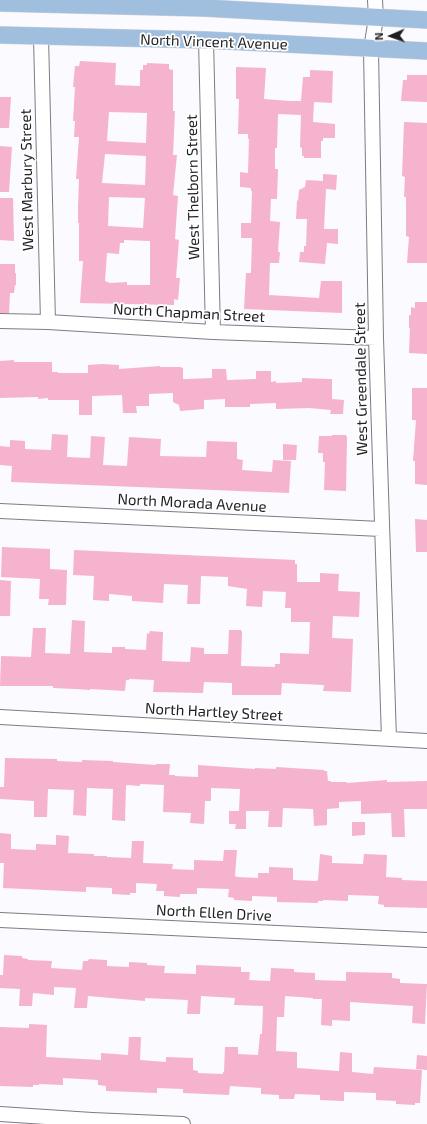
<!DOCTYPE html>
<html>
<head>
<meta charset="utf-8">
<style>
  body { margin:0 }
  #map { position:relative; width:427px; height:1124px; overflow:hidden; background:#fbfafe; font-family:"Exo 2",sans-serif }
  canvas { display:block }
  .north { position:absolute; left:371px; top:16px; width:40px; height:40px; -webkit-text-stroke:3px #fff; paint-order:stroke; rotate:268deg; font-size:11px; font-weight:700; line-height:16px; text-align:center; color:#1f1f22 }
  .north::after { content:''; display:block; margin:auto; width:14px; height:18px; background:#1f1f22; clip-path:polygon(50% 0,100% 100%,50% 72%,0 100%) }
</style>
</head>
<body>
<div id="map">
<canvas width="427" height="1124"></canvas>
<div class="north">N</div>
</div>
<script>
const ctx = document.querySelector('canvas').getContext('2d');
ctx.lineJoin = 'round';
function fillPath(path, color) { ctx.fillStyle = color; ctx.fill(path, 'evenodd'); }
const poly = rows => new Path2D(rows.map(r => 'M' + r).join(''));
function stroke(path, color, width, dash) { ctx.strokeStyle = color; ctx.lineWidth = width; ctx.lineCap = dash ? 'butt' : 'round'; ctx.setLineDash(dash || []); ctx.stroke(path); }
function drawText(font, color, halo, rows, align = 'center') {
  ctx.font = font + ' "Exo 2",sans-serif'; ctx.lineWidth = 3.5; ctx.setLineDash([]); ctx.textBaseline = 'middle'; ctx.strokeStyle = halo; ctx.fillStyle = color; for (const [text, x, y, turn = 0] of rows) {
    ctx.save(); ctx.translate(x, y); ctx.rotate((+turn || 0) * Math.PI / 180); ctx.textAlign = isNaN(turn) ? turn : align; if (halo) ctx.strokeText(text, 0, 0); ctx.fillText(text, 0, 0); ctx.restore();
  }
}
fillPath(poly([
  [80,61,116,63,115,85,140,86,140,70,143,70,143,65,147,65,147,63,169,64,169,69,173,70,173,111,175,111,173,155,177,155,173,195,178,196,175,239,179,240,176,278,180,278,178,300,174,299,174,305,80,303,83,261,79,261,79,223,78,223,78,206,79,179,76,179,79,137,74,137,75,121,73,121,75,87,73,87,75,66,79,66],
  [109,112,147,113,146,143,107,141],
  [105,154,146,156,145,185,102,183],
  [109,197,145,198,143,228,108,226],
  [124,240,150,241,150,285,127,285,127,282,110,283,105,281,107,253,119,254,120,243,124,243],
  [236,67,266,68,264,99,290,101,301,101,303,77,310,77,310,70,333,71,332,103,314,102,313,122,335,124,335,138,323,138,323,141,321,141,321,158,304,158,304,156,302,156,302,148,300,147,301,115,278,114,277,148,275,148,275,169,278,169,277,199,271,199,270,221,280,222,278,252,280,252,279,263,270,263,269,295,319,298,321,281,342,281,342,313,244,309,246,273,251,273,252,238,241,238,241,223,251,223,252,191,251,191,251,188,240,187,240,172,248,173,249,139,248,139,248,134,238,134,239,99,236,99],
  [407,75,427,75,427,102,401,101,403,80,407,80],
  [0,97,11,97,9,128,0,128],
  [404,122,427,123,427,263,407,263,409,237,406,236,406,197,404,197,405,177,402,176],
  [0,146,12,147,9,192,0,192],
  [323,174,337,175,336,190,326,189,324,229,338,229,338,244,327,243,325,264,299,262,300,252,304,252,304,246,306,246,307,219,296,219,297,200,298,201,299,190,305,187,306,180,323,181],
  [0,198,13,198,14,241,0,240],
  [0,264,15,264,15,273,16,273,16,285,15,285,14,293,10,293,9,313,0,313],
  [415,302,427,302,427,354,409,353,410,328,409,328,409,315,411,315,411,307,415,308],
  [14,360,14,362,52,362,52,372,58,372,58,373,88,373,88,365,102,364,119,365,119,369,160,366,160,367,180,367,183,368,183,379,186,379,212,378,212,369,226,369,227,380,256,379,256,371,271,371,271,382,276,381,276,383,302,382,302,378,329,379,332,379,332,399,344,400,343,414,330,414,331,410,309,408,276,409,276,403,250,404,250,407,225,407,225,399,204,400,204,409,180,411,179,405,173,402,173,393,149,394,149,406,136,406,137,413,123,413,122,395,92,396,92,415,79,415,79,400,48,400,48,398,38,399,38,397,0,398,0,361],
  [412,388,427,388,427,485,415,484,415,461,413,461,416,420,412,420],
  [52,434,68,435,67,457,90,458,91,436,105,437,103,465,127,466,129,437,161,439,160,456,206,457,207,441,237,442,237,459,243,460,242,470,272,472,273,460,291,461,289,493,11,482,12,466,0,465,0,446,10,447,10,440,25,441,25,449,51,450],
  [332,435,346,435,347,437,346,491,324,490,325,462,323,462,323,453,318,453,319,436,332,436],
  [283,444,297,445,296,460,283,460],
  [415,519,427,520,427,552,416,552],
  [2,547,50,549,50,569,67,570,66,605,48,605,49,599,39,599,40,579,1,577],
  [74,550,295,560,295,564,297,564,297,582,320,582,320,573,339,574,338,591,360,592,359,617,333,616,332,638,353,639,351,692,323,691,324,685,282,683,281,695,232,695,232,683,204,682,203,693,153,692,154,680,129,679,129,680,126,680,125,691,90,689,90,690,75,689,53,688,53,686,0,686,1,656,31,657,33,628,46,628,45,653,70,654,72,620,85,621,84,652,112,653,112,647,125,647,125,649,146,650,147,633,149,634,150,631,163,632,162,661,190,662,191,647,204,648,204,654,228,654,229,630,241,630,242,632,241,666,275,667,275,664,280,664,280,653,309,654,310,622,291,622,291,608,285,608,286,592,263,591,262,607,246,606,247,589,228,586,228,577,201,576,200,604,187,604,188,585,164,584,163,603,132,601,132,596,109,594,109,601,93,600,94,576,73,575],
  [0,580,11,581,10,616,0,616],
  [5,758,57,759,57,761,82,762,82,760,113,761,113,762,156,765,156,764,170,764,169,775,175,775,175,776,198,777,198,765,255,769,255,768,276,769,276,767,324,770,324,771,327,771,328,781,331,781,331,782,347,782,347,783,387,780,387,782,427,781,427,809,404,809,405,837,392,837,391,813,361,814,361,801,339,802,339,808,327,809,327,825,314,826,313,809,283,808,282,827,268,827,269,811,239,811,240,789,211,788,211,801,205,801,204,824,190,823,191,813,163,812,164,785,140,784,140,786,127,785,126,786,125,821,112,820,113,789,87,788,86,816,73,815,74,790,48,789,47,817,34,817,34,801,0,799,0,787,4,787],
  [229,811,246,811,246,829,235,829,236,824,229,824],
  [352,822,365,822,365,835,352,836],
  [0,833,11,834,11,849,36,850,36,844,56,845,56,835,69,836,68,853,94,854,94,856,107,856,107,857,131,858,132,841,144,841,143,863,173,864,172,869,194,870,194,860,223,861,224,850,237,850,235,876,237,877,258,878,258,873,269,873,269,867,293,868,293,880,316,881,318,880,320,854,332,856,332,863,363,864,364,854,387,855,386,877,402,878,402,880,427,881,427,908,384,907,384,905,378,904,379,896,348,895,348,901,323,900,323,901,318,901,318,903,277,902,277,897,252,896,252,901,234,900,234,898,228,897,229,889,197,888,197,894,180,894,180,897,164,896,164,891,156,891,157,884,136,883,136,893,130,893,130,895,112,894,112,888,86,887,86,892,3,888,4,863,0,863],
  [4,955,22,956,22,958,28,959,28,960,52,961,51,968,82,970,83,961,88,961,89,959,107,960,107,966,129,967,129,962,147,963,147,965,165,966,164,973,196,974,196,965,241,967,241,972,250,972,249,980,270,981,271,968,294,969,294,972,315,973,315,980,346,981,346,972,392,973,392,978,400,979,400,983,427,984,425,1024,412,1023,413,1006,350,1002,350,1021,332,1020,332,1026,321,1025,322,999,313,999,313,998,285,996,284,1017,277,1017,276,1051,297,1052,297,1068,339,1071,340,1052,352,1053,352,1072,373,1074,374,1067,422,1070,420,1103,415,1103,415,1105,396,1104,396,1101,376,1100,376,1093,344,1092,344,1101,320,1100,320,1095,295,1094,294,1099,279,1099,279,1095,261,1094,261,1088,230,1086,229,1095,183,1093,183,1089,157,1088,157,1093,106,1091,106,1086,98,1085,98,1080,63,1078,63,1085,39,1084,39,1085,33,1085,33,1087,0,1086,0,1027,29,1028,29,1024,47,1025,46,1057,101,1060,101,1053,128,1055,129,1037,141,1037,140,1060,166,1062,166,1057,193,1058,193,1070,198,1071,198,1073,223,1074,223,1072,224,1072,225,1047,238,1047,238,1054,258,1055,260,1034,262,1034,263,1006,234,1005,235,998,201,996,200,1014,187,1014,188,1000,145,998,145,1001,88,996,87,1008,74,1008,76,988,54,987,54,995,33,993,32,1006,19,1006,20,989,0,988,0,975,3,975],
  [417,1055,427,1056,427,1070,416,1069]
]), '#f6b3cd');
const minor = poly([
  [375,0,376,18,371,49,376,338,389,739],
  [41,37,48,322],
  [206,40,213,332],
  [0,321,48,322,213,332,376,338],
  [0,511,381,529],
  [0,717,427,741],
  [0,920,427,940],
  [0,1114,92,1120,183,1124]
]);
const major = poly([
  [0,3,204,8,427,20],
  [0,35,206,40,427,51]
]);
stroke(minor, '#7d7c85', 16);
stroke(major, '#d7d7d7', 18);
stroke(minor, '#fff', 14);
stroke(major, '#a0bfdf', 17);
drawText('15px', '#1f1f22', '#fff', [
  ["North Vincent Avenue",214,42,2],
  ["West Marbury Street",27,180,-91],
  ["West Thelborn Street",193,187,-91],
  ["North Chapman Street",189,313,3],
  ["West Greendale Street",361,379,-91],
  ["North Morada Avenue",192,503,3],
  ["North Hartley Street",214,712,3],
  ["North Ellen Drive",214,913,3]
]);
</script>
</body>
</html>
